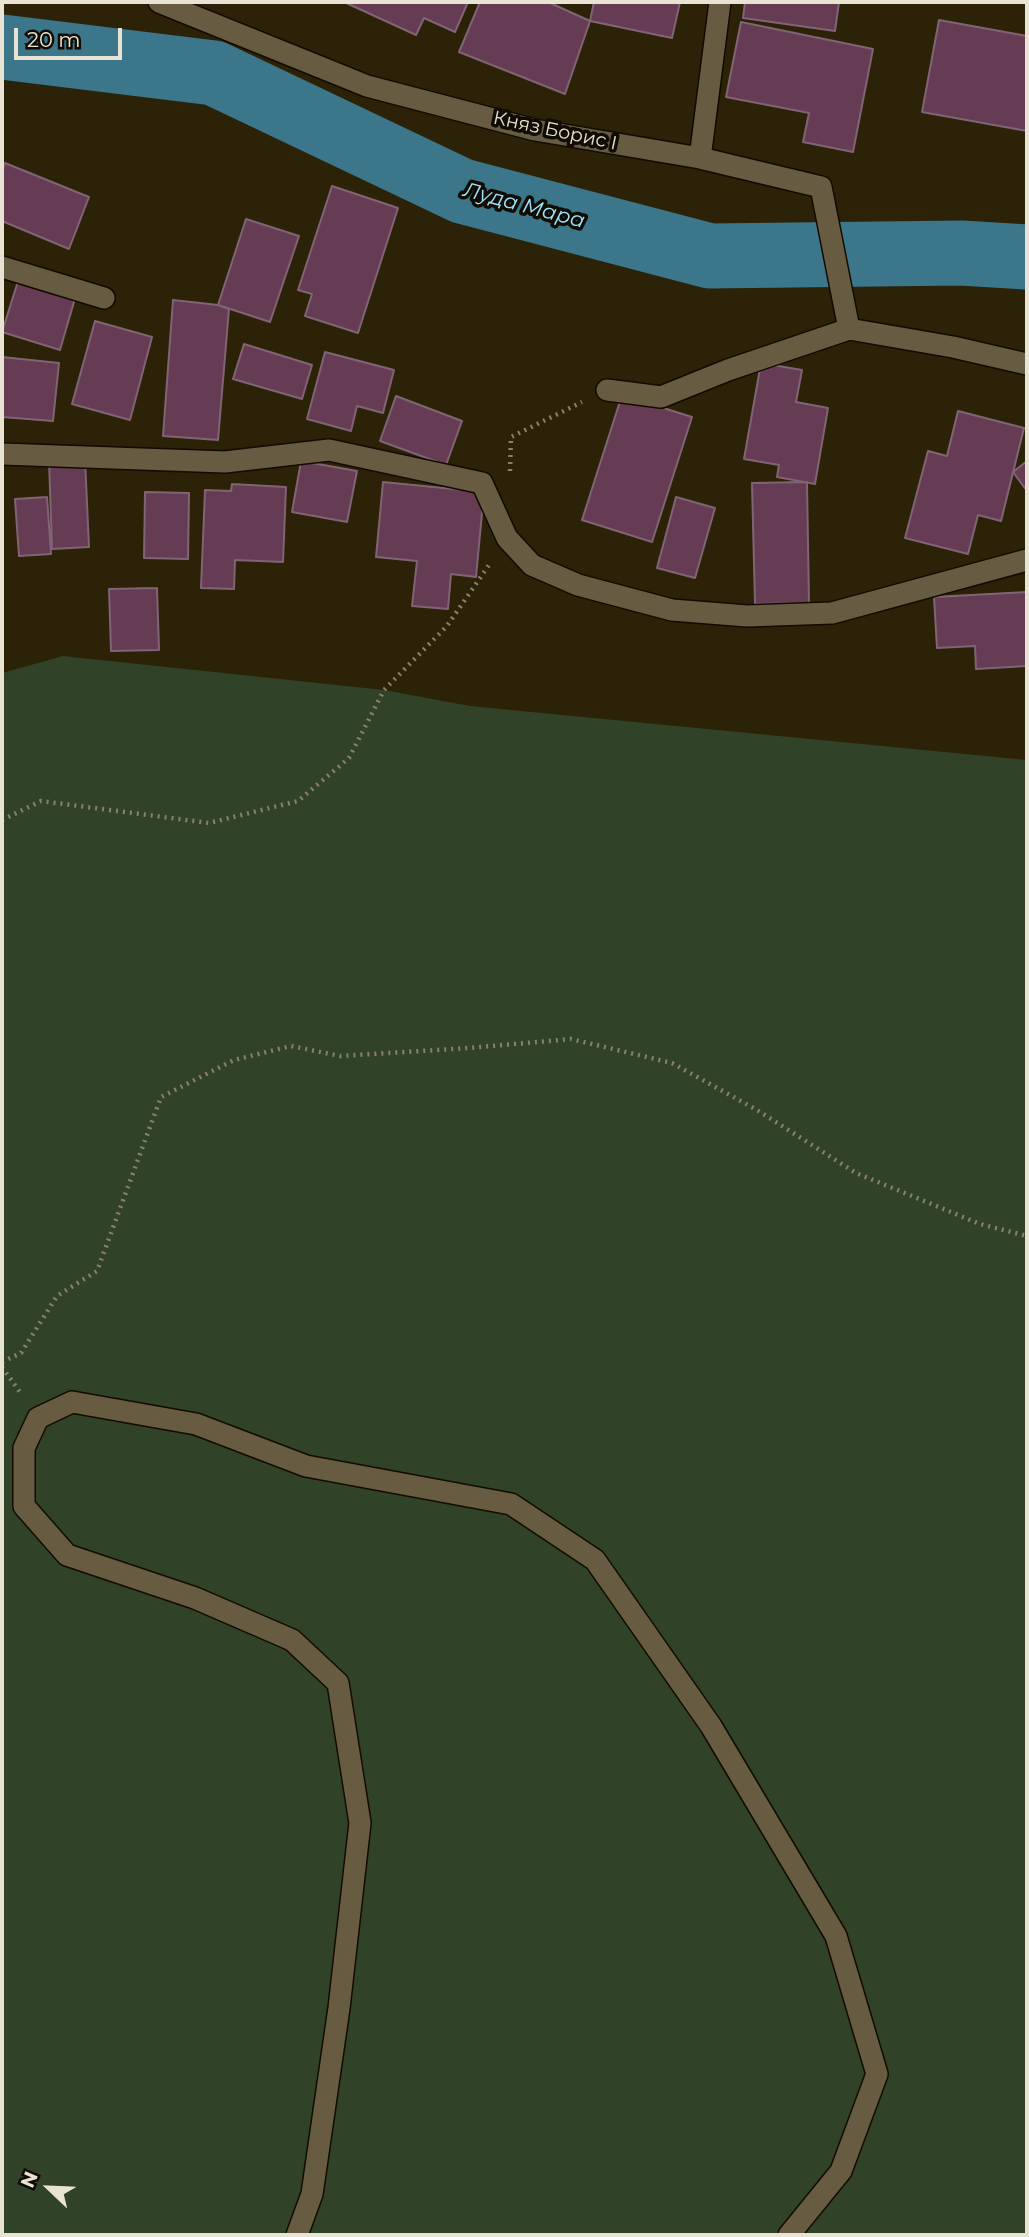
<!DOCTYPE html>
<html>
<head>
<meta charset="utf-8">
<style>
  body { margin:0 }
  #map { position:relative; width:1029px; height:2237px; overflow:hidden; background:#2c2207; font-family:Montserrat,sans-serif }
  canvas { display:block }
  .frame { position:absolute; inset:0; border:4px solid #e9e3d4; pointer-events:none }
  .north { position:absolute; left:14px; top:2153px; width:70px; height:70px; -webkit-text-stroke:5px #100c03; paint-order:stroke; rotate:293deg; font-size:19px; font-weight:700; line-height:28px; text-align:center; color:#e9e3d4 }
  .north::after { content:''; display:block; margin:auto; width:24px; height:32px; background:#e9e3d4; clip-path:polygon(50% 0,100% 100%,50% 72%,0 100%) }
  .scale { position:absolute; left:14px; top:28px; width:108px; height:32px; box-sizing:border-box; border:4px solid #e9e3d4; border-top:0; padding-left:9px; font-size:21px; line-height:24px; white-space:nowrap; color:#e9e3d4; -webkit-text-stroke:5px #100c03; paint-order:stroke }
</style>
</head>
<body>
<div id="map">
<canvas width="1029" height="2237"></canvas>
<div class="frame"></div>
<div class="north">N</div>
<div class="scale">20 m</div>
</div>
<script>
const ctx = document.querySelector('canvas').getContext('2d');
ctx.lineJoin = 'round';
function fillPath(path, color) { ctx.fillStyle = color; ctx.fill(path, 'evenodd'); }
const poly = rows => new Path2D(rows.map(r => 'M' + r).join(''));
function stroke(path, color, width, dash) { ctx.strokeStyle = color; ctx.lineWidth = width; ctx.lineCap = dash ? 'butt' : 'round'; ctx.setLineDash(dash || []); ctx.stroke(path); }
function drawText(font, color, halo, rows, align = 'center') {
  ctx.font = font + ' Montserrat,sans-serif'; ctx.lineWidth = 7; ctx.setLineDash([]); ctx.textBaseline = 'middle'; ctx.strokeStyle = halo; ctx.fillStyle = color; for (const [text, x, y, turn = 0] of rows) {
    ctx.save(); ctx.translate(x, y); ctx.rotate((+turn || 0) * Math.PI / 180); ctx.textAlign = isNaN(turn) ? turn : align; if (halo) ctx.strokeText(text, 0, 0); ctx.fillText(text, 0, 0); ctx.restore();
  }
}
fillPath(poly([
  [63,656,384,690,470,706,1027,760,1027,2235,2,2235,2,673]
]), '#304227');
stroke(poly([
  [2,47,214,73,462,191,710,256,961,253,1027,257]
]), '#3b768b', 65);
const building = poly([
  [344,2,468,2,455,32,424,18,416,35,344,2],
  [480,2,548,2,590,21,565,94,459,52,480,2],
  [594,2,680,2,672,38,590,21,594,2],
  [745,2,839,2,835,31,743,18,745,2],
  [939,20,1027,36,1027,131,922,112,939,20],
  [741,22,873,49,853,152,803,142,809,113,726,97,741,22],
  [5,163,89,197,69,249,2,221,2,171,5,163],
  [332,186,398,208,358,333,305,316,312,294,298,290,332,186],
  [246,219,299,236,270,322,218,305,246,219],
  [19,278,76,295,60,350,2,332,19,278],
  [173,300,218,305,229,309,218,440,163,436,173,300],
  [95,321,152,337,130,420,72,404,95,321],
  [244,344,312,365,302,399,233,379,244,344],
  [325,352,394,370,383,413,357,406,351,431,307,419,325,352],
  [2,357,59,363,53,421,2,417,2,357],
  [761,363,802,370,796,402,828,408,815,484,777,477,779,465,744,459,761,363],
  [622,395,692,417,652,542,582,520,622,395],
  [396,396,462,421,446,465,380,441,396,396],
  [958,411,1024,428,1001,521,978,515,968,554,905,538,928,451,947,456,958,411],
  [85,459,89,547,52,549,49,460,85,459],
  [301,461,357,471,347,522,292,512,301,461],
  [1027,461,1027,491,1013,472,1027,461],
  [383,482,484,492,476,577,451,574,448,609,412,606,417,561,376,557,383,482],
  [807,482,809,603,755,604,752,483,807,482],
  [232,484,286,487,283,562,235,560,234,589,201,588,205,490,231,491,232,484],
  [145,492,189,493,188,559,144,558,145,492],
  [47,497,51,554,19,556,15,499,47,497],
  [676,497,715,508,695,578,657,568,676,497],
  [157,588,159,650,111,651,109,589,157,588],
  [1027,592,1027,666,976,669,975,646,937,648,934,597,1027,592]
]);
fillPath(building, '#663c55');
stroke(building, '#806474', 2);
const street = poly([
  [159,2,367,86,535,130,700,158,821,187,849,329],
  [700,158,720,2],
  [2,267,104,298],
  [607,390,661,397,728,370,849,329,953,347,1027,364],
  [2,454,225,462,329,450,482,483,507,538,532,565,578,585,672,610,747,616,832,613,1027,560],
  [297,2235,312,2194,339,2008,360,1823,338,1683,292,1640,195,1598,67,1555,24,1506,24,1448,38,1418,72,1402,196,1424,306,1466,511,1504,595,1560,711,1726,836,1936,877,2074,841,2171,789,2235]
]);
stroke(street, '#140b00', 24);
stroke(poly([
  [510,471,511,437,582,402],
  [2,820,41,801,209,823,298,801,349,758,384,690,447,626,491,562],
  [2,1362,21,1353,57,1296,97,1271,161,1097,234,1060,291,1046,340,1056,469,1048,571,1039,672,1063,757,1110,856,1173,980,1224,1027,1236],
  [2,1367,22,1395]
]), '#89816c', 4.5, [2, 5]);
stroke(street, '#675c41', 21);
drawText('19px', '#e9e3d4', '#100c03', [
  ["Княз Борис I",555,131,12]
]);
drawText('italic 21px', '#9de4fe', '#100c03', [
  ["Луда Мара",524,206,15]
]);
</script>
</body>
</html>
